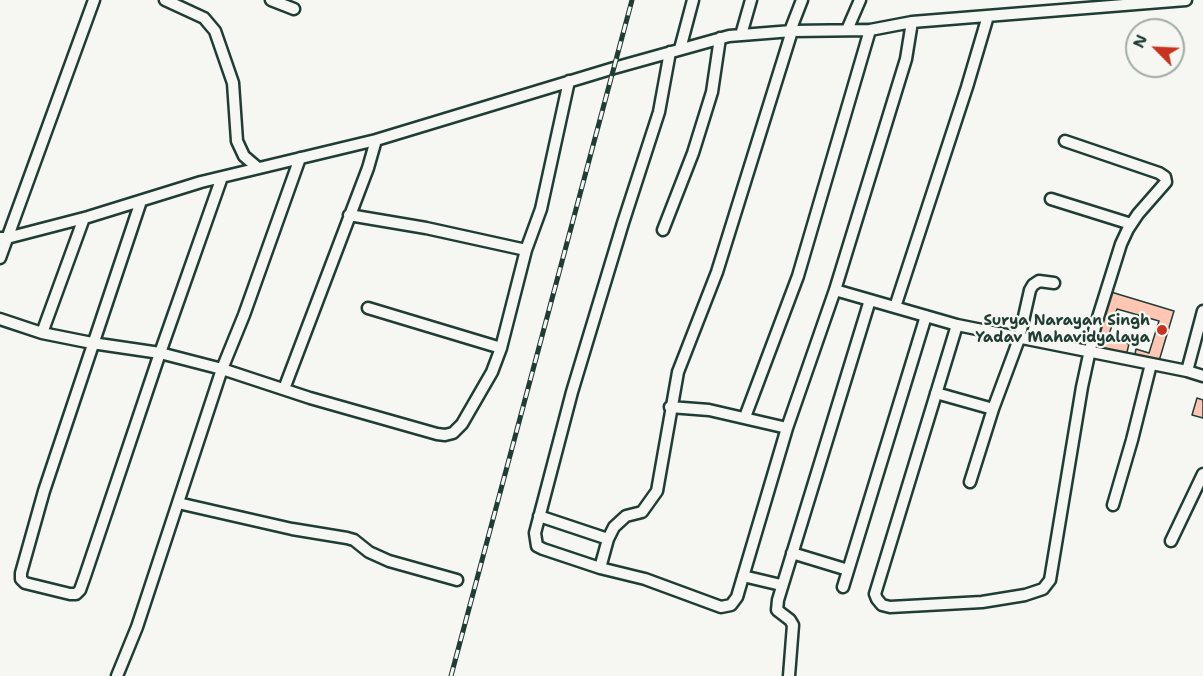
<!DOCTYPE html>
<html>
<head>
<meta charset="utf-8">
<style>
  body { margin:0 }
  #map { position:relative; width:1203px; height:676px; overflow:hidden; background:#f6f6f2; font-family:"Shantell Sans",sans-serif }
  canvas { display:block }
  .north { position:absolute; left:1125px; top:18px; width:60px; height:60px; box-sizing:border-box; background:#f6f6f2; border:2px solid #a0aca6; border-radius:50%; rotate:294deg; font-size:16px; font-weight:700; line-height:24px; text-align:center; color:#1f3d34 }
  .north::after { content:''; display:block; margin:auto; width:21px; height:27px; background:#c8321e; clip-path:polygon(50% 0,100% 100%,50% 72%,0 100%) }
</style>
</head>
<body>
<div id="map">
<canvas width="1203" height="676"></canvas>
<div class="north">N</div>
</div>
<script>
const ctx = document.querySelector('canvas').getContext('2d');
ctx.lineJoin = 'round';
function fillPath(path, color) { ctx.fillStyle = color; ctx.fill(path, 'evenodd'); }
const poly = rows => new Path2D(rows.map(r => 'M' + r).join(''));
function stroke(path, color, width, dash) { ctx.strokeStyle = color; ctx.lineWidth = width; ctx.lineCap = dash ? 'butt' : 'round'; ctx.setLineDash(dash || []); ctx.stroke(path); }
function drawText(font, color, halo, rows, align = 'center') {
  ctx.font = font + ' "Shantell Sans",sans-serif'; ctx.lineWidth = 4.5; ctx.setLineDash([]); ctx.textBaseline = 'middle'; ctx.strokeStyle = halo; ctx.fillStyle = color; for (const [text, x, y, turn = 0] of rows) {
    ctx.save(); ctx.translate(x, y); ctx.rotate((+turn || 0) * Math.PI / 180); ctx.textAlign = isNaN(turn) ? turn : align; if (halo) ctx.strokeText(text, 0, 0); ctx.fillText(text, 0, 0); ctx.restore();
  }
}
const building = poly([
  [1111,292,1174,311,1159,361,1135,354,1136,349,1149,353,1159,321,1117,309,1108,338,1129,344,1126,356,1095,347,1111,292],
  [1197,398,1203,400,1203,418,1192,415,1197,398]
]);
fillPath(building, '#fec6b3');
stroke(building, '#1f3d34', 1.5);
const minor = poly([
  [165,0,204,18,215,31,233,83,237,141,244,156,258,168],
  [271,0,294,9],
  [847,30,860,0],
  [790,31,802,0],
  [792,31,717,272,678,372,657,491,642,512,626,516,614,527,608,539,600,568,645,579,721,607,731,605,737,597,787,428,835,290,906,59,912,22],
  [741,35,751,0],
  [680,49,693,0],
  [1051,199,1131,224],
  [141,201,44,491,21,573,21,579,25,583,70,594,76,594,80,590,85,576,160,353,222,177],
  [349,215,426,228,526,250],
  [663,230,693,153,712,92,720,38],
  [0,238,7,238,88,217,201,182,376,140,614,68,729,36,792,31,870,30,912,22,1186,0],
  [0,258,94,0],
  [835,290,957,325,1187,371,1203,376],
  [895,307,967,87,988,16],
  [368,308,501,348],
  [0,319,42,333,92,343,160,353,222,369,310,398,437,434,445,435,453,433,462,424,492,372,501,348,526,250,541,209,569,81],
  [957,325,875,594,877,599,882,605,890,607,982,602,1025,595,1043,589,1050,580,1082,387,1095,327,1121,244,1128,229,1138,214,1166,182,1165,177,1159,173,1065,141],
  [42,333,84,218],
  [1187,371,1203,311],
  [284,389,368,168,376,140],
  [936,393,993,409],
  [670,407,709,410,787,428],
  [745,417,798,276,870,30],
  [970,482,993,409,1019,339,1030,290,1033,285,1039,281,1054,283],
  [178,503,292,529,347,538,354,540,369,552,389,561,457,580],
  [1113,505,1132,440,1151,364],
  [539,516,608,539],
  [1171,541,1203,474],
  [792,553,848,570],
  [600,568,543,549,537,546,535,533,572,392,623,223,659,112,670,52],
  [743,576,781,585],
  [843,587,926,316],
  [117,676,137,627,222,369,244,315,300,158],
  [789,676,793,625,790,620,777,610,778,600,870,300]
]);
stroke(minor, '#1f3d34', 15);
stroke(minor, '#f6f6f2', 10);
const rail = poly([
  [451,676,632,0]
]);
stroke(rail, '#1f3d34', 5);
stroke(rail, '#f6f6f2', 3, [9]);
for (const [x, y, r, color] of [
  [1162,330,6,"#c8321e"]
]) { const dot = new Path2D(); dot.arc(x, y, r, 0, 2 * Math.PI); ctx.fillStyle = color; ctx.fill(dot); stroke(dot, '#f6f6f2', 2); }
drawText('bold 15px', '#1f3d34', '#f6f6f2', [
  ["Surya Narayan Singh",1150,321],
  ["Yadav Mahavidyalaya",1150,338]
], 'right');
</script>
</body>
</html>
